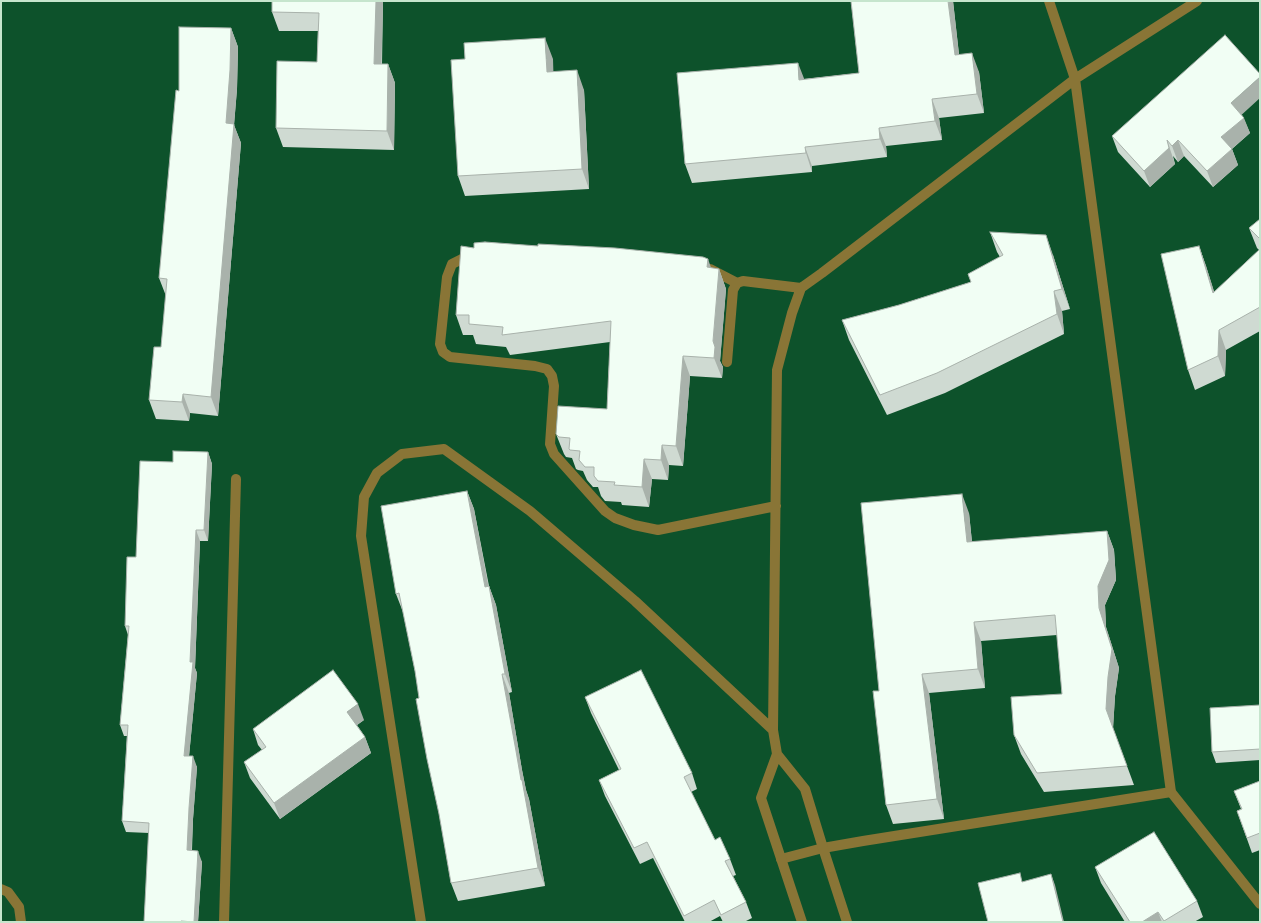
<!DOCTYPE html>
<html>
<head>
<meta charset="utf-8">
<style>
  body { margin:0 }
  #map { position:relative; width:1261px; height:923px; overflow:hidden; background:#0d522b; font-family:"Noto Sans",sans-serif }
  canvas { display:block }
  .frame { position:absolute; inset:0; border:2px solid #c6e5cd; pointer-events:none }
</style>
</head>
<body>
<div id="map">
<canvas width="1261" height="923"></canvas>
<div class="frame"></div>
</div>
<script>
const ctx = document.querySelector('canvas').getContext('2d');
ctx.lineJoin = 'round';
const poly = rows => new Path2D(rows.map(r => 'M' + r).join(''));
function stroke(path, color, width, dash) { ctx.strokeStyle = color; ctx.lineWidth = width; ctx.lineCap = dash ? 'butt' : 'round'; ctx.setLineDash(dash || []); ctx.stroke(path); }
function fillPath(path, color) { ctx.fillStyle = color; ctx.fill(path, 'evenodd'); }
stroke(poly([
  [781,859,823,848,863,841,1171,792]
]), '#897536', 10);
stroke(poly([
  [1049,1,1075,79,1171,792,1260,904],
  [472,257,462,259,452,264,447,277,440,344,443,352,450,357,535,366,547,369,552,376,554,386,550,444,554,454,605,511,615,518,634,525,658,530,776,506],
  [710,269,737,283,743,281,801,288],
  [727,362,733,290,737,283],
  [777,754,805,789,823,848,847,922],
  [1,889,8,892,19,907,21,922],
  [224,922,236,479],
  [421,922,361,536,364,497,377,473,402,454,444,449,530,511,635,601,773,730],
  [802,922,761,798,777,754,773,730,777,370,792,313,801,288,822,273,1075,79,1197,1]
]), '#897536', 10);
fillPath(poly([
  [272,1,383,1,382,64,388,64,395,83,394,150,283,147,276,128,317,62,318,31,279,31,272,12],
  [851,1,953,1,959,54,979,72,984,113,939,118,942,140,886,146,887,157,812,166,812,172,692,183,685,164,804,79,859,73],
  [231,28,238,47,237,89,234,125,241,143,218,416,190,413,189,421,156,419,149,400,161,347,166,296,159,278,179,91],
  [465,59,553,59,553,71,584,90,589,189,465,196,458,176],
  [1242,115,1250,133,1232,149,1238,165,1213,187,1184,156,1178,162,1173,156,1175,164,1150,187,1118,152,1112,136],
  [1260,219,1260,331,1226,350,1225,376,1195,390,1188,370,1199,246,1206,266,1214,292,1259,250,1257,248,1249,228],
  [990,232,1053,255,1070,309,1062,311,1064,334,945,393,887,415,849,340,842,320,899,305,971,282,968,274,1000,257,997,252],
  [711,268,719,269,726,289,720,361,723,367,722,378,690,376,683,466,669,465,668,480,652,479,649,507,622,505,621,502,605,501,601,496,598,487,593,487,587,480,583,471,578,470,576,469,572,458,566,457,564,454,556,434,607,409,610,342,510,355,506,347,476,344,473,335,463,335,456,315],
  [208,452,212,464,208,541,200,541,195,668,197,673,189,756,197,767,193,819,192,850,202,862,198,922,144,922,149,833,126,832,122,821,127,736,124,736,120,725,128,635,125,626,173,462],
  [467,491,474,509,489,586,496,605,512,692,509,693,522,770,526,790,529,799,545,886,458,901,451,883,415,671,403,612,396,594],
  [969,513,972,542,1107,531,1114,550,1116,580,1105,605,1106,627,1119,668,1115,696,1113,728,1134,785,1044,792,1021,754,1014,735,1062,694,1057,635,981,641,985,688,929,693,944,819,893,824,886,805,879,691],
  [585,697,692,773,697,789,691,792,715,840,730,859,736,875,733,876,746,902,752,918,744,922,723,922,720,916,709,922,685,922,653,858,640,864,605,796,599,780,619,770,591,713],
  [1260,705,1260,760,1216,763,1212,752],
  [364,720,357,725,365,737,371,753,280,819,250,778,244,762,262,750,258,745,253,729],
  [1260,781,1260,850,1252,853,1237,811,1241,809,1234,791],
  [1095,867,1197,901,1203,917,1194,922,1125,922,1101,883]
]), '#cfdad2');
fillPath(poly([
  [376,1,383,1,381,83,374,64],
  [948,1,953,1,961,73,955,55],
  [231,28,238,47,237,89,234,125,241,143,218,416,211,397],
  [545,38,553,59,554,92,547,72],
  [972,53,979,72,984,113,977,94],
  [798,63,805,81,799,80],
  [388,64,395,83,394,150,387,131],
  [577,70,584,90,589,189,582,169],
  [1260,77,1260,98,1237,119,1231,103],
  [932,99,939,118,942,140,935,121],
  [1244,118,1250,133,1227,153,1221,137],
  [879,128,886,146,887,157,880,139],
  [1167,140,1175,164,1150,187,1144,171],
  [1178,140,1184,156,1178,162,1172,146],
  [805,147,812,166,812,172,806,153],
  [1232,149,1238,165,1213,187,1207,171],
  [1046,235,1053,255,1070,309,1062,289],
  [1199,246,1206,266,1221,313,1213,293],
  [708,259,715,279,707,267],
  [719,269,726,289,720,361,723,367,722,378,714,358,713,341],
  [1054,291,1062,311,1064,334,1057,314],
  [1219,330,1226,350,1225,376,1218,356],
  [683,356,690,376,683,466,676,446],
  [183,394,190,413,189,421,182,402],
  [662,445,669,465,668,480,661,460],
  [208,452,212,464,208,541,204,530],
  [644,459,652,479,649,507,642,487],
  [467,491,474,509,492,605,485,587],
  [962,494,969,513,974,562,967,542],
  [196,530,200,541,195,668,197,673,188,767,184,756,190,662],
  [1107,531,1114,550,1116,580,1105,605,1106,627,1119,668,1115,696,1113,729,1106,709,1098,586],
  [489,586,496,605,512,692,505,674],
  [974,622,981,641,985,688,978,669],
  [502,674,509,693,522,770,526,790,529,799,545,886,538,868,521,780],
  [922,674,929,693,944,819,937,799],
  [358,704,364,720,353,728,347,712],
  [365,737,371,753,280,819,274,803],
  [193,756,197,767,193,819,191,861,187,850,189,808],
  [198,851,202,862,198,922,194,922],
  [1051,874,1055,885,1064,922,1063,922],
  [1158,912,1162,922,1142,922]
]), '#a9b2ab');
const building = poly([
  [272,1,376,1,374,64,388,64,387,131,276,128,277,61,317,62,319,13,272,12,272,1],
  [851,1,948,1,955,55,972,53,977,94,932,99,935,121,879,128,880,139,805,147,806,153,685,164,677,73,798,63,799,80,859,73,851,1],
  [179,27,231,28,230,70,226,123,234,124,211,397,183,394,182,402,149,400,154,347,161,347,167,279,159,278,176,90,179,91,179,27],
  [1225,35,1260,74,1260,77,1231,103,1244,118,1221,137,1232,149,1207,171,1178,140,1172,146,1167,140,1169,148,1144,171,1112,136,1225,35],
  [545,38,547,72,577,70,582,169,458,176,451,60,465,59,464,43,545,38],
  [1260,219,1260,239,1249,228,1260,219],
  [990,232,1046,235,1062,289,1054,291,1057,314,937,373,880,395,842,320,899,305,971,282,968,274,1003,255,990,232],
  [485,242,538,246,538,244,615,248,703,257,708,259,707,267,719,269,713,341,715,347,714,358,683,356,676,446,662,445,661,460,644,459,642,487,614,485,615,482,598,481,594,476,594,467,585,467,579,460,580,451,570,450,569,449,570,438,559,437,556,434,558,406,607,409,611,321,502,335,503,327,469,324,469,315,456,315,461,246,474,248,474,243,485,242],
  [1199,246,1213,293,1260,249,1260,307,1219,330,1218,356,1188,370,1161,254,1199,246],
  [173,451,208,452,204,530,196,530,190,662,193,662,184,756,193,756,189,808,187,850,198,851,194,922,181,921,181,922,144,922,149,823,122,821,128,725,120,725,129,626,125,626,127,557,136,557,140,461,173,462,173,451],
  [467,491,485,587,489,586,505,674,502,674,516,751,521,780,522,780,538,868,451,883,439,814,427,759,416,699,419,698,415,671,399,593,396,594,381,506,467,491],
  [962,494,967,542,1107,531,1109,560,1098,586,1099,608,1112,649,1108,677,1106,709,1127,766,1037,773,1014,735,1011,697,1062,694,1055,615,974,622,978,669,922,674,937,799,886,805,873,691,879,691,861,503,962,494],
  [333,670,358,704,347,712,365,737,274,803,244,762,266,747,253,729,333,670],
  [641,670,692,773,684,777,715,840,720,837,730,859,725,861,746,902,721,915,714,900,684,916,647,842,634,848,599,780,621,769,585,697,641,670],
  [1260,705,1260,749,1212,752,1210,708,1260,705],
  [1260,781,1260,833,1247,838,1237,811,1242,809,1234,791,1260,781],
  [1154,832,1197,901,1164,921,1158,912,1142,922,1130,922,1095,867,1154,832],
  [1020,873,1022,882,1051,874,1063,922,988,922,978,883,1020,873]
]);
fillPath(building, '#f1fef4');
stroke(building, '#a9b2ab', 1);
</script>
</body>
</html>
